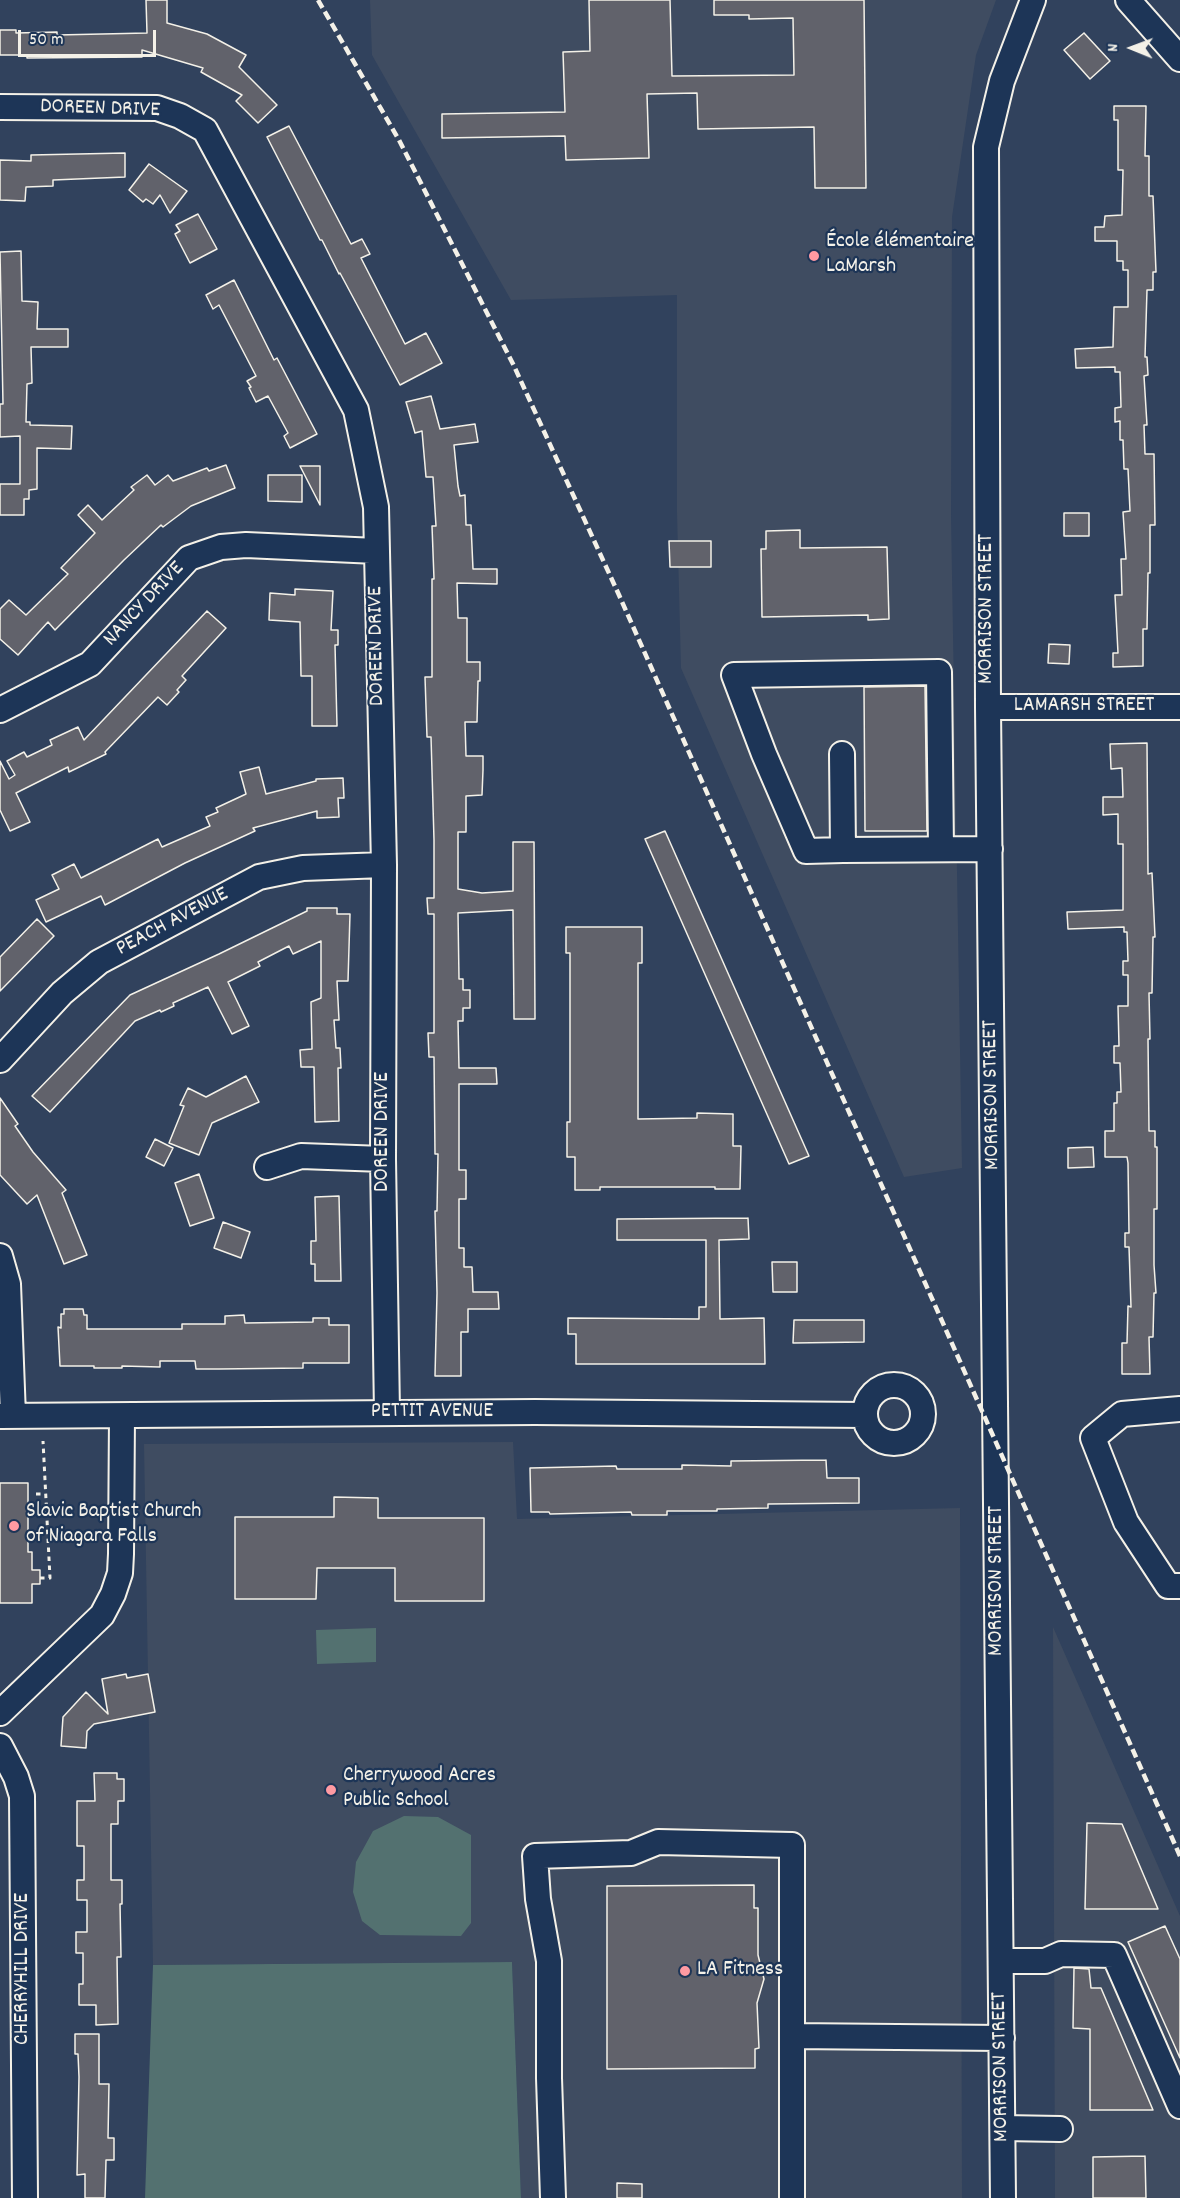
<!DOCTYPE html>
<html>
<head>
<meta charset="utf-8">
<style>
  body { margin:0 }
  #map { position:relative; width:1180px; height:2198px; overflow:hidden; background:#31425d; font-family:Dekko,sans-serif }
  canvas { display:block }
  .north { position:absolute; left:1102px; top:18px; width:60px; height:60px; -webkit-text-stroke:4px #1d3557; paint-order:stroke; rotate:271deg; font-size:16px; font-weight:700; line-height:24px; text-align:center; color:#f4f1e8 }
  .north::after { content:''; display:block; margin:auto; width:21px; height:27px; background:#f4f1e8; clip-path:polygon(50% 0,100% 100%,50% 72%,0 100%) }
  .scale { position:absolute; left:18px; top:30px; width:138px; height:27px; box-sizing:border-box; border:3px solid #f4f1e8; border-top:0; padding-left:8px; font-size:18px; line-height:21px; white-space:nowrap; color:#f4f1e8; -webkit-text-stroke:4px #1d3557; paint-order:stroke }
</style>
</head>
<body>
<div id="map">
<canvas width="1180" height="2198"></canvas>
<div class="north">N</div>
<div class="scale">50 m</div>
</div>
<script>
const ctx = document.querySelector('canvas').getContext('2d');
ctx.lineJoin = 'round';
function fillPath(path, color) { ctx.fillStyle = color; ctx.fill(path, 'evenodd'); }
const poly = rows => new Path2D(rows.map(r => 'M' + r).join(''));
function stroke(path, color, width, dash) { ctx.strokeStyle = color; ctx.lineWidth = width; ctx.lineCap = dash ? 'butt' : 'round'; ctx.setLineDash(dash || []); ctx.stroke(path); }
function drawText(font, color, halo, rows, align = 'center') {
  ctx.font = font + ' Dekko,sans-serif'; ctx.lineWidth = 4.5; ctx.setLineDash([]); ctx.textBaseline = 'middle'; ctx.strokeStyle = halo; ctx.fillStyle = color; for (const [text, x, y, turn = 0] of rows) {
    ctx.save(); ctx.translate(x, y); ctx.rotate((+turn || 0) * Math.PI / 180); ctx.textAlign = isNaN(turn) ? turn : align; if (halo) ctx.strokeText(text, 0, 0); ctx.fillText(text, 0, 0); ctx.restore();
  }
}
fillPath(poly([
  [370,0,996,0,976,55,952,217,951,516,962,1168,904,1177,681,668,677,512,677,295,511,300,372,55],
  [513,1442,517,1519,960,1508,962,2198,521,2198,512,1962,153,1965,144,1444],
  [1053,1627,1180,1916,1180,2198,1055,2198]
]), '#3f4c61');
fillPath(poly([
  [376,1628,376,1662,317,1664,316,1630],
  [404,1816,438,1817,471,1835,471,1923,461,1936,380,1935,362,1921,353,1892,356,1862,373,1831],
  [512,1962,521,2198,145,2198,153,1965]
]), '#537170');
const building = poly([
  [146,0,167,0,167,23,207,34,246,55,239,67,277,105,258,123,236,101,242,95,201,72,203,68,142,50,142,57,27,58,27,55,0,55,0,30,16,30,16,33,57,32,57,35,147,33,146,0],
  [589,0,670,0,672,76,794,75,793,18,749,19,749,15,714,15,714,0,864,0,866,188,815,188,814,127,698,129,697,93,647,94,649,158,566,160,565,136,442,138,442,114,565,112,563,52,590,51,589,0],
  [1084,33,1110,61,1090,79,1064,50,1084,33],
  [1114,106,1146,106,1145,156,1149,156,1149,196,1153,196,1156,272,1153,272,1153,290,1147,290,1145,357,1147,357,1148,375,1144,376,1147,425,1144,425,1145,454,1154,454,1155,525,1150,525,1150,573,1148,573,1147,629,1143,629,1143,666,1113,667,1113,653,1118,653,1115,595,1122,595,1121,559,1126,559,1123,512,1130,511,1128,469,1124,469,1123,440,1120,440,1120,421,1115,422,1115,408,1121,407,1120,372,1115,372,1115,367,1076,368,1075,349,1113,347,1114,307,1128,307,1128,270,1123,270,1123,261,1117,261,1117,241,1095,241,1095,227,1104,227,1105,216,1122,215,1123,170,1118,170,1118,120,1114,120,1114,106],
  [289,126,351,244,362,239,370,254,361,258,405,344,426,333,442,363,400,385,340,273,339,274,322,240,320,240,267,137,289,126],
  [125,153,125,177,53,180,53,186,26,187,25,201,0,200,0,160,31,161,31,155,125,153],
  [149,164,187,191,170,213,160,195,153,204,146,199,143,202,129,190,149,164],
  [198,214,217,249,190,263,175,234,180,231,176,225,198,214],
  [21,251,22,301,38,302,37,329,68,329,68,347,31,347,32,383,27,384,26,422,30,422,30,425,72,426,71,449,37,448,37,489,29,490,29,499,24,499,24,515,0,515,0,484,20,484,20,436,0,437,0,404,3,404,0,252,21,251],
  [234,280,274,360,277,358,317,434,290,448,284,436,288,433,268,396,256,402,249,388,251,387,247,381,256,376,219,305,213,309,206,295,234,280],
  [431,396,440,429,475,424,478,442,454,445,458,486,460,496,465,495,466,525,471,525,473,569,497,569,497,584,457,583,458,618,467,618,467,662,480,662,480,681,478,681,477,722,465,722,466,756,483,756,483,770,482,795,466,796,466,832,458,832,458,889,482,893,513,891,513,842,534,842,535,1019,514,1019,513,910,458,913,459,979,463,979,463,990,470,990,470,1008,463,1008,463,1021,458,1021,459,1068,496,1068,497,1084,459,1084,459,1170,466,1170,466,1199,459,1199,459,1248,464,1248,464,1267,472,1267,473,1292,498,1292,499,1309,468,1309,468,1332,461,1332,461,1376,435,1376,437,1293,435,1211,437,1211,438,1154,435,1154,434,1057,429,1057,428,1033,434,1033,434,914,428,914,427,898,434,898,434,840,431,737,427,737,425,677,432,677,432,579,434,579,432,526,436,526,433,477,426,477,422,431,415,433,406,402,431,396],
  [226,465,235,488,191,506,163,527,161,525,124,560,55,630,48,622,18,655,0,639,0,609,9,600,26,615,68,574,61,568,95,533,78,515,88,505,102,520,134,490,131,487,147,475,155,485,168,475,173,481,207,468,209,471,226,465],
  [300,466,320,466,320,505,300,466],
  [268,475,302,475,302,502,268,501,268,475],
  [1064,513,1089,513,1089,536,1064,536,1064,513],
  [800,530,800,548,887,547,889,619,868,620,868,615,762,617,761,549,766,549,766,531,800,530],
  [669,541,711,541,711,567,670,567,669,541],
  [295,589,333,591,331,630,338,630,338,645,335,645,337,726,312,726,312,676,301,676,300,622,269,620,270,593,295,595,295,589],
  [207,611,226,628,182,676,186,680,177,690,179,692,167,705,158,697,105,752,106,754,69,772,68,767,16,793,30,822,10,831,0,810,0,761,9,779,15,775,7,761,24,752,27,757,52,745,50,740,78,727,84,740,207,611],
  [1049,644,1070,645,1069,664,1048,663,1049,644],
  [925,686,927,831,865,831,864,687,925,686],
  [1147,743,1148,874,1152,873,1155,937,1153,937,1152,993,1149,993,1150,1039,1148,1039,1149,1131,1155,1131,1155,1147,1157,1147,1157,1209,1154,1209,1154,1265,1156,1293,1154,1293,1153,1337,1149,1337,1150,1374,1122,1374,1122,1343,1127,1343,1128,1306,1131,1307,1129,1247,1125,1247,1125,1233,1129,1233,1128,1163,1127,1157,1105,1157,1105,1131,1114,1131,1114,1103,1117,1103,1117,1092,1121,1092,1120,1063,1114,1063,1114,1046,1119,1046,1118,1006,1128,1006,1128,975,1123,975,1123,961,1128,961,1127,932,1124,932,1124,927,1068,929,1067,912,1123,910,1123,844,1118,844,1118,814,1103,815,1103,797,1123,797,1122,768,1111,769,1110,744,1147,743],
  [259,767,266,794,316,781,316,779,343,778,344,798,338,798,339,817,317,818,317,811,253,828,255,831,185,863,105,905,101,896,46,922,36,900,59,889,52,875,74,864,81,878,158,839,162,847,210,826,206,817,218,812,216,808,246,794,240,772,259,767],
  [665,831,809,1156,789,1164,645,839,665,831],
  [307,908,337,908,337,914,350,914,348,981,337,981,339,1020,334,1020,336,1048,340,1048,341,1068,338,1068,339,1121,315,1122,314,1067,301,1067,300,1050,312,1049,311,1002,321,998,321,941,293,954,289,946,258,962,260,966,228,982,249,1026,232,1034,208,987,173,1003,174,1006,161,1012,160,1010,135,1021,50,1112,32,1096,130,995,219,954,307,911,307,908],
  [37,919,54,936,0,991,0,957,37,919],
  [566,927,642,927,642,963,638,963,638,1119,697,1118,697,1113,733,1114,733,1146,741,1146,740,1189,715,1189,715,1187,600,1187,600,1190,575,1190,575,1157,567,1157,567,1122,570,1122,570,953,566,953,566,927],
  [246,1076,259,1102,212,1123,199,1155,169,1143,184,1106,180,1105,188,1088,206,1097,246,1076],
  [0,1098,18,1124,15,1126,33,1152,66,1190,62,1193,87,1255,64,1264,37,1195,27,1204,0,1175,0,1098],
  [155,1139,173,1148,164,1166,146,1157,155,1139],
  [1093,1147,1094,1167,1068,1168,1068,1148,1093,1147],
  [199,1174,214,1218,190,1226,175,1183,199,1174],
  [339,1196,341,1281,315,1281,315,1264,311,1264,311,1241,316,1241,315,1197,339,1196],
  [748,1218,749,1239,719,1240,720,1319,764,1318,765,1364,576,1364,576,1334,568,1334,568,1318,699,1319,699,1307,706,1307,706,1240,617,1240,617,1219,748,1218],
  [223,1222,250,1232,241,1258,214,1248,223,1222],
  [772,1262,797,1262,797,1292,773,1292,772,1262],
  [64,1309,83,1309,84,1315,87,1315,87,1329,182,1329,182,1324,225,1324,225,1316,244,1315,245,1323,313,1322,313,1318,329,1318,329,1325,349,1325,349,1363,303,1363,303,1368,219,1369,196,1369,195,1361,160,1361,160,1367,122,1366,122,1368,94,1368,94,1366,60,1366,58,1327,61,1328,61,1314,64,1314,64,1309],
  [794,1320,864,1320,864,1342,793,1343,794,1320],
  [826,1460,827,1478,859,1478,859,1503,768,1504,768,1508,717,1509,717,1511,667,1511,667,1515,632,1515,631,1512,550,1514,549,1512,531,1512,530,1468,616,1466,617,1469,682,1469,682,1465,731,1466,731,1461,826,1460],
  [0,1483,28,1483,28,1552,32,1552,32,1570,40,1570,40,1584,32,1584,32,1603,0,1603,0,1483],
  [334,1497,378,1498,378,1518,484,1518,484,1601,395,1601,395,1568,317,1568,316,1599,235,1599,235,1517,334,1517,334,1497],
  [126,1674,127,1678,148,1674,155,1712,94,1724,87,1731,86,1748,61,1746,63,1717,86,1692,108,1714,102,1679,126,1674],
  [94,1773,117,1773,117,1779,124,1779,124,1801,118,1801,118,1824,111,1824,111,1880,122,1880,122,1904,120,1904,121,1957,117,1957,118,2024,96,2025,96,2005,79,2005,79,1984,83,1984,83,1953,76,1953,76,1932,87,1932,87,1900,77,1900,77,1880,84,1880,84,1846,77,1846,77,1801,95,1801,94,1773],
  [1087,1823,1122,1824,1158,1909,1085,1909,1087,1823],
  [754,1885,754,1908,758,1908,758,1955,764,1979,757,2003,759,2048,755,2049,755,2068,607,2069,607,1886,754,1885],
  [1165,1926,1180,1959,1180,2058,1128,1942,1165,1926],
  [1074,1968,1089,1969,1091,1988,1101,1988,1153,2110,1090,2110,1090,2029,1073,2028,1074,1968],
  [75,2034,99,2034,99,2084,109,2084,108,2138,114,2138,114,2160,106,2160,105,2198,85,2198,85,2174,77,2175,79,2077,78,2054,75,2054,75,2034],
  [1145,2156,1146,2198,1093,2198,1093,2157,1145,2156],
  [617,2183,642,2184,642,2198,617,2198,617,2183]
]);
fillPath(building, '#61626b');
stroke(building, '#f4f1e8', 1.5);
const minor = poly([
  [1128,0,1180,59],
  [0,107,157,108,180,116,205,130,356,410,376,507,384,865,383,1159,387,1413],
  [988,707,1180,707],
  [0,710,90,664,189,558,221,547,246,545,376,551],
  [842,754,843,850,990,849],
  [843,850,806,851,764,754,734,675,939,672,941,849],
  [0,1060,62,993,99,962,259,877,303,868,384,865],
  [267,1167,301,1156,383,1159],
  [0,1256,8,1284,13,1416],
  '865 1414a29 29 0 1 1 58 0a29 29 0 1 1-58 0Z',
  [1180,1409,1122,1414,1093,1438,1126,1522,1168,1586,1180,1586],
  [0,1416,535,1412,864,1415],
  [0,1713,102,1615,113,1594,120,1573,121,1554,122,1416],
  [0,1746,16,1777,22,1796,25,2198],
  [1001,1961,1045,1961,1061,1954,1114,1955,1180,2106],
  [792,2036,1002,2038],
  [1003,2128,1060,2129],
  [553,2198,549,2078,549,1961,538,1899,535,1856,631,1853,658,1842,792,1845,792,2198],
  [1003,2198,988,707,986,147,1002,81,1033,0]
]);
stroke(minor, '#f4f1e8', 28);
stroke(poly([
  [36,1494,45,1494],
  [40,1578,50,1578,43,1441]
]), '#f4f1e8', 3, [4.5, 4.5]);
stroke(minor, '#1d3557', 24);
stroke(poly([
  [318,0,399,140,514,366,619,595,1180,1856]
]), '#f4f1e8', 4.5, [9, 4.5]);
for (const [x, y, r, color] of [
  [814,256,6,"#ff9aa2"],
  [14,1526,6,"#ff9aa2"],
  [331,1790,6,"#ff9aa2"],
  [685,1971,6,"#ff9aa2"]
]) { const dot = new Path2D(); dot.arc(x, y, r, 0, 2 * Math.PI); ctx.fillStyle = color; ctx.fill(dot); stroke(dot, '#1d3557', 2); }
drawText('22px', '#f4f1e8', '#1d3557', [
  ["DOREEN DRIVE",100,110,2],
  ["NANCY DRIVE",145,605,-47],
  ["MORRISON STREET",988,609,-90],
  ["DOREEN DRIVE",378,646,-91],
  ["LAMARSH STREET",1084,707],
  ["PEACH AVENUE",173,923,-28],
  ["MORRISON STREET",993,1095,-91],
  ["DOREEN DRIVE",384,1132,-90],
  ["PETTIT AVENUE",432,1413],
  ["MORRISON STREET",998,1581,-90],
  ["CHERRYHILL DRIVE",24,1969,-90],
  ["MORRISON STREET",1002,2067,-91]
]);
drawText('22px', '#f4f1e8', '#1d3557', [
  ["École élémentaire",826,243],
  ["LaMarsh",826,268],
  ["Slavic Baptist Church",26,1513],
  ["of Niagara Falls",26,1538],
  ["Cherrywood Acres",343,1777],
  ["Public School",343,1802],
  ["LA Fitness",697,1971]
], 'left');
</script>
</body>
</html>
